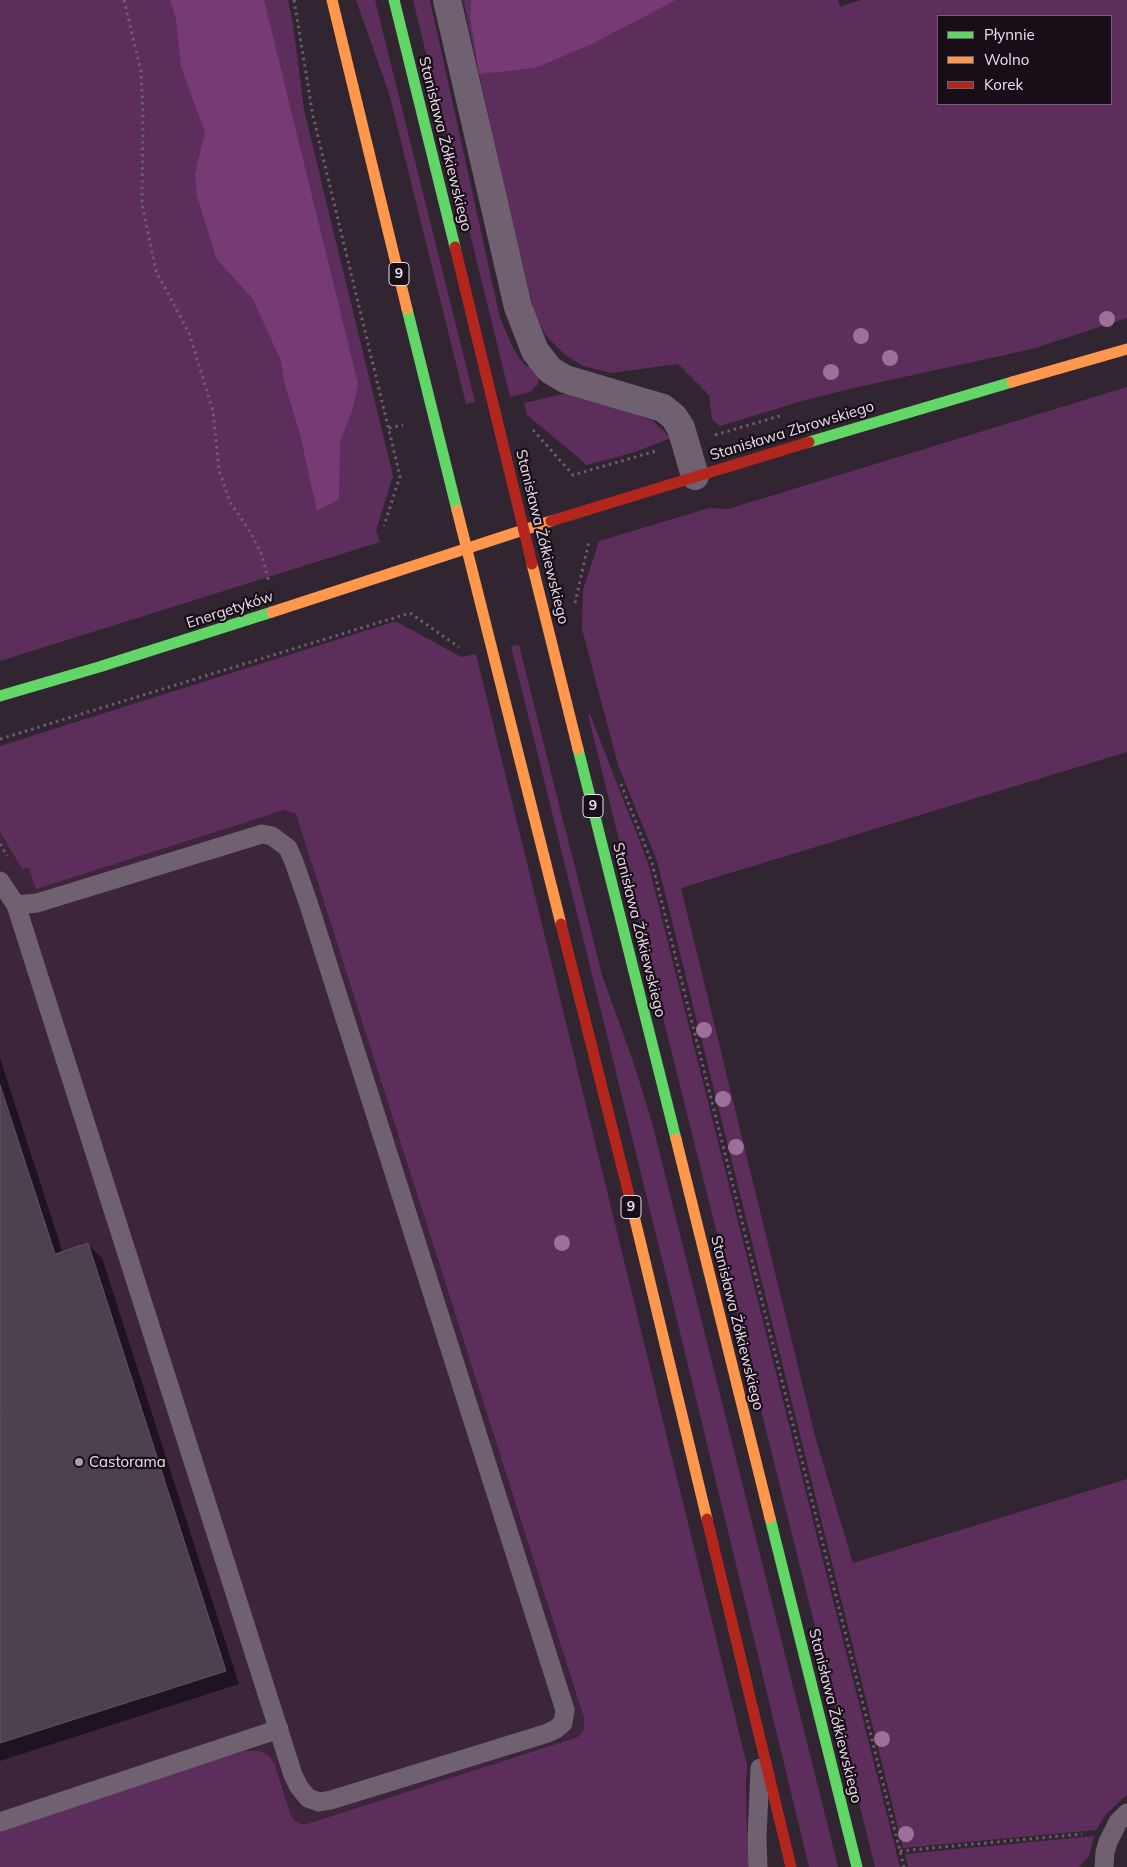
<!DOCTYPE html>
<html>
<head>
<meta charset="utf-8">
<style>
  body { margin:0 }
  #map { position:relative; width:1127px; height:1867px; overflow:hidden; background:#302530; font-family:Mulish,sans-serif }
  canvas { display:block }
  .legend { position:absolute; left:937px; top:15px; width:175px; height:90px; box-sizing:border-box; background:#170e17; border:1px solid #6d626d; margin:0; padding:6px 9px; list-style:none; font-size:15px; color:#efe0ed }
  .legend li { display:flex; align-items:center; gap:10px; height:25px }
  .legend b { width:25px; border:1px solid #6d626d }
</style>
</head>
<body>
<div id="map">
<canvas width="1127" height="1867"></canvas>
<ul class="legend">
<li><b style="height:6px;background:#63d668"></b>Płynnie</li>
<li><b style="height:6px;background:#ff974d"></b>Wolno</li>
<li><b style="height:6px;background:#b3261e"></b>Korek</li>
</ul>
</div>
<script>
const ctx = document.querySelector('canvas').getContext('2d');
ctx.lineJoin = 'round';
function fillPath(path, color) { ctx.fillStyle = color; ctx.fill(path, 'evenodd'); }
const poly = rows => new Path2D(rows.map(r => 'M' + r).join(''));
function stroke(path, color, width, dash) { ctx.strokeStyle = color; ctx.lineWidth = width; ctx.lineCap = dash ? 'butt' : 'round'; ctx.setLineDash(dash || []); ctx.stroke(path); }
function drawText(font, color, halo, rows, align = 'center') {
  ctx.font = font + ' Mulish,sans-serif'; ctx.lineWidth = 4.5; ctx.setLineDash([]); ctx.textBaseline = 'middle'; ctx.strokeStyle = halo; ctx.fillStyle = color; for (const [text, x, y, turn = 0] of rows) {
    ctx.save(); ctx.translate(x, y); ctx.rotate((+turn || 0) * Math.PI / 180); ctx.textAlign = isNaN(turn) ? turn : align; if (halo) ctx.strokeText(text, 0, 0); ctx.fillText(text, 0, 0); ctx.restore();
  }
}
fillPath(poly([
  [285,810,296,813,584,1718,584,1730,578,1737,307,1824,0,1867,0,832,22,869,29,868,34,881]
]), '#3d253c');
fillPath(poly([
  [0,0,288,0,293,24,304,110,393,476,376,531,380,542,0,661],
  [356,0,375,0,475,402,466,404,389,93],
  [413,0,430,0,500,318,513,348,520,359,527,367,530,364,539,375,538,384,530,392,510,397],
  [463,0,471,0,470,16,656,9,676,0,838,0,840,7,861,0,1127,0,1127,318,1032,349,858,387,802,401,720,426,712,419,709,395,678,364,611,373,583,366,564,354,546,336,534,311,504,187],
  [938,16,1111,16,1111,104,938,104],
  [1127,387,1127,752,681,888,815,1436,853,1563,1127,1479,1127,1795,1106,1814,1096,1830,903,1848,657,861,618,765,582,629,583,590,599,541,709,508,728,509],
  [572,393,652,420,671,438,635,452,587,465,527,415,524,403,563,394],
  [393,622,399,623,461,657,476,654,747,1765,746,1783,747,1835,749,1867,0,1867,0,1830,244,1751,260,1751,269,1756,274,1763,291,1816,295,1821,301,1824,307,1824,578,1737,584,1730,584,1718,296,814,284,810,36,889,29,868,22,869,0,832,0,746],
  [519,645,602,975,636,1070,653,1126,838,1867,809,1867,678,1324,511,646],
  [590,714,648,863,900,1867,875,1867,676,1070,588,715],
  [1094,1836,1089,1856,1079,1867,908,1867,905,1854]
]), '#5d2e5c');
fillPath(poly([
  [170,0,264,0,358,384,352,411,340,442,339,499,317,511,300,434,285,385,281,361,253,299,216,258,197,196,195,174,205,132,181,67,176,19],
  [471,0,676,0,590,45,535,68,479,74,470,16]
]), '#773a75');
fillPath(poly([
  [0,1058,63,1253,88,1245,102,1258,239,1684,0,1761]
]), '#0007');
const building = poly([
  [0,1085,55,1254,88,1243,226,1671,0,1743,0,1085]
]);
fillPath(building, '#4c414c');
stroke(building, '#5f555e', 1);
stroke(poly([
  [124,0,141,71,143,116,142,204,156,271,189,333,213,411,219,470,230,502,251,533,261,553,269,582],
  [294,0,313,116,400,476,384,526],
  [389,428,403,425],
  [533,430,573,475,656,451],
  [715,435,783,415],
  [575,603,589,541],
  [0,739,410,613,459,647],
  [621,784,652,863,904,1867],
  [0,844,7,856],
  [900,1851,1082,1834]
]), '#6b5e6a', 3, [2.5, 4]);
stroke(poly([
  [0,881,16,905,293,1775,299,1787,308,1798,319,1802,331,1800,548,1733,556,1729,563,1723,565,1710,308,902,294,862,288,848,272,836,262,834,37,903,16,905],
  [0,1822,279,1729],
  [758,1867,757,1838,760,1768],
  [1104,1867,1105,1852,1108,1842,1118,1822,1127,1813]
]), '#706170', 19);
stroke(poly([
  [447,0,518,307,535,351,550,370,565,379,663,408,674,417,681,428,695,476]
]), '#706170', 28);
stroke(poly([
  [394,0,455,247],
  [407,309,457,510],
  [809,442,1012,382],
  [0,696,99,667,272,612],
  [578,749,676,1139],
  [770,1518,857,1867]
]), '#63d668', 11);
stroke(poly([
  [332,0,407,309],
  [1012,382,1127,349],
  [457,510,561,924],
  [532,564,578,749],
  [272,612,551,521],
  [676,1139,770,1518],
  [630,1199,707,1519]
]), '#ff974d', 11);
stroke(poly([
  [455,247,532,564],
  [551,521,809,442],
  [561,924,630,1199],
  [707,1519,791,1867]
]), '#b3261e', 11);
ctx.fillStyle = '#9d6f9b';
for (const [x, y] of [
  [1107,319],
  [861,336],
  [890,358],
  [831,372],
  [704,1030],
  [723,1099],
  [736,1147],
  [562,1243],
  [882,1739],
  [906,1834]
]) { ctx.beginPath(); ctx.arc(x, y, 8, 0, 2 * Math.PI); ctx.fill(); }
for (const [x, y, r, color] of [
  [79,1462,5,"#ac9fab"]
]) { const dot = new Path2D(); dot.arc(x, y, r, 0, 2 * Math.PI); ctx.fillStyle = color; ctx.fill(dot); stroke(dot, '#170e17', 2); }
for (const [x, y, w] of [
  [399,274,20],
  [593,806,20],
  [631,1207,20]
]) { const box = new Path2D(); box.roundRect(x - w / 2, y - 11.5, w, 23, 4); ctx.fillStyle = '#170e17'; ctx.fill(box); stroke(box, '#efe0ed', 1); }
drawText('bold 14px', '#efe0ed', null, [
  ["9",399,274],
  ["9",593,806],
  ["9",631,1207]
]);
drawText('15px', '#efe0ed', '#170e17', [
  ["Stanisława Żółkiewskiego",445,144,76],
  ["Stanisława Zbrowskiego",792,431,-17],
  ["Stanisława Żółkiewskiego",542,537,76],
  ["Energetyków",230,610,-18],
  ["Stanisława Żółkiewskiego",639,930,76],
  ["Stanisława Żółkiewskiego",737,1323,76],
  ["Stanisława Żółkiewskiego",835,1716,76]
]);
drawText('15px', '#efe0ed', '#170e17', [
  ["Castorama",89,1462]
], 'left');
</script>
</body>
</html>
